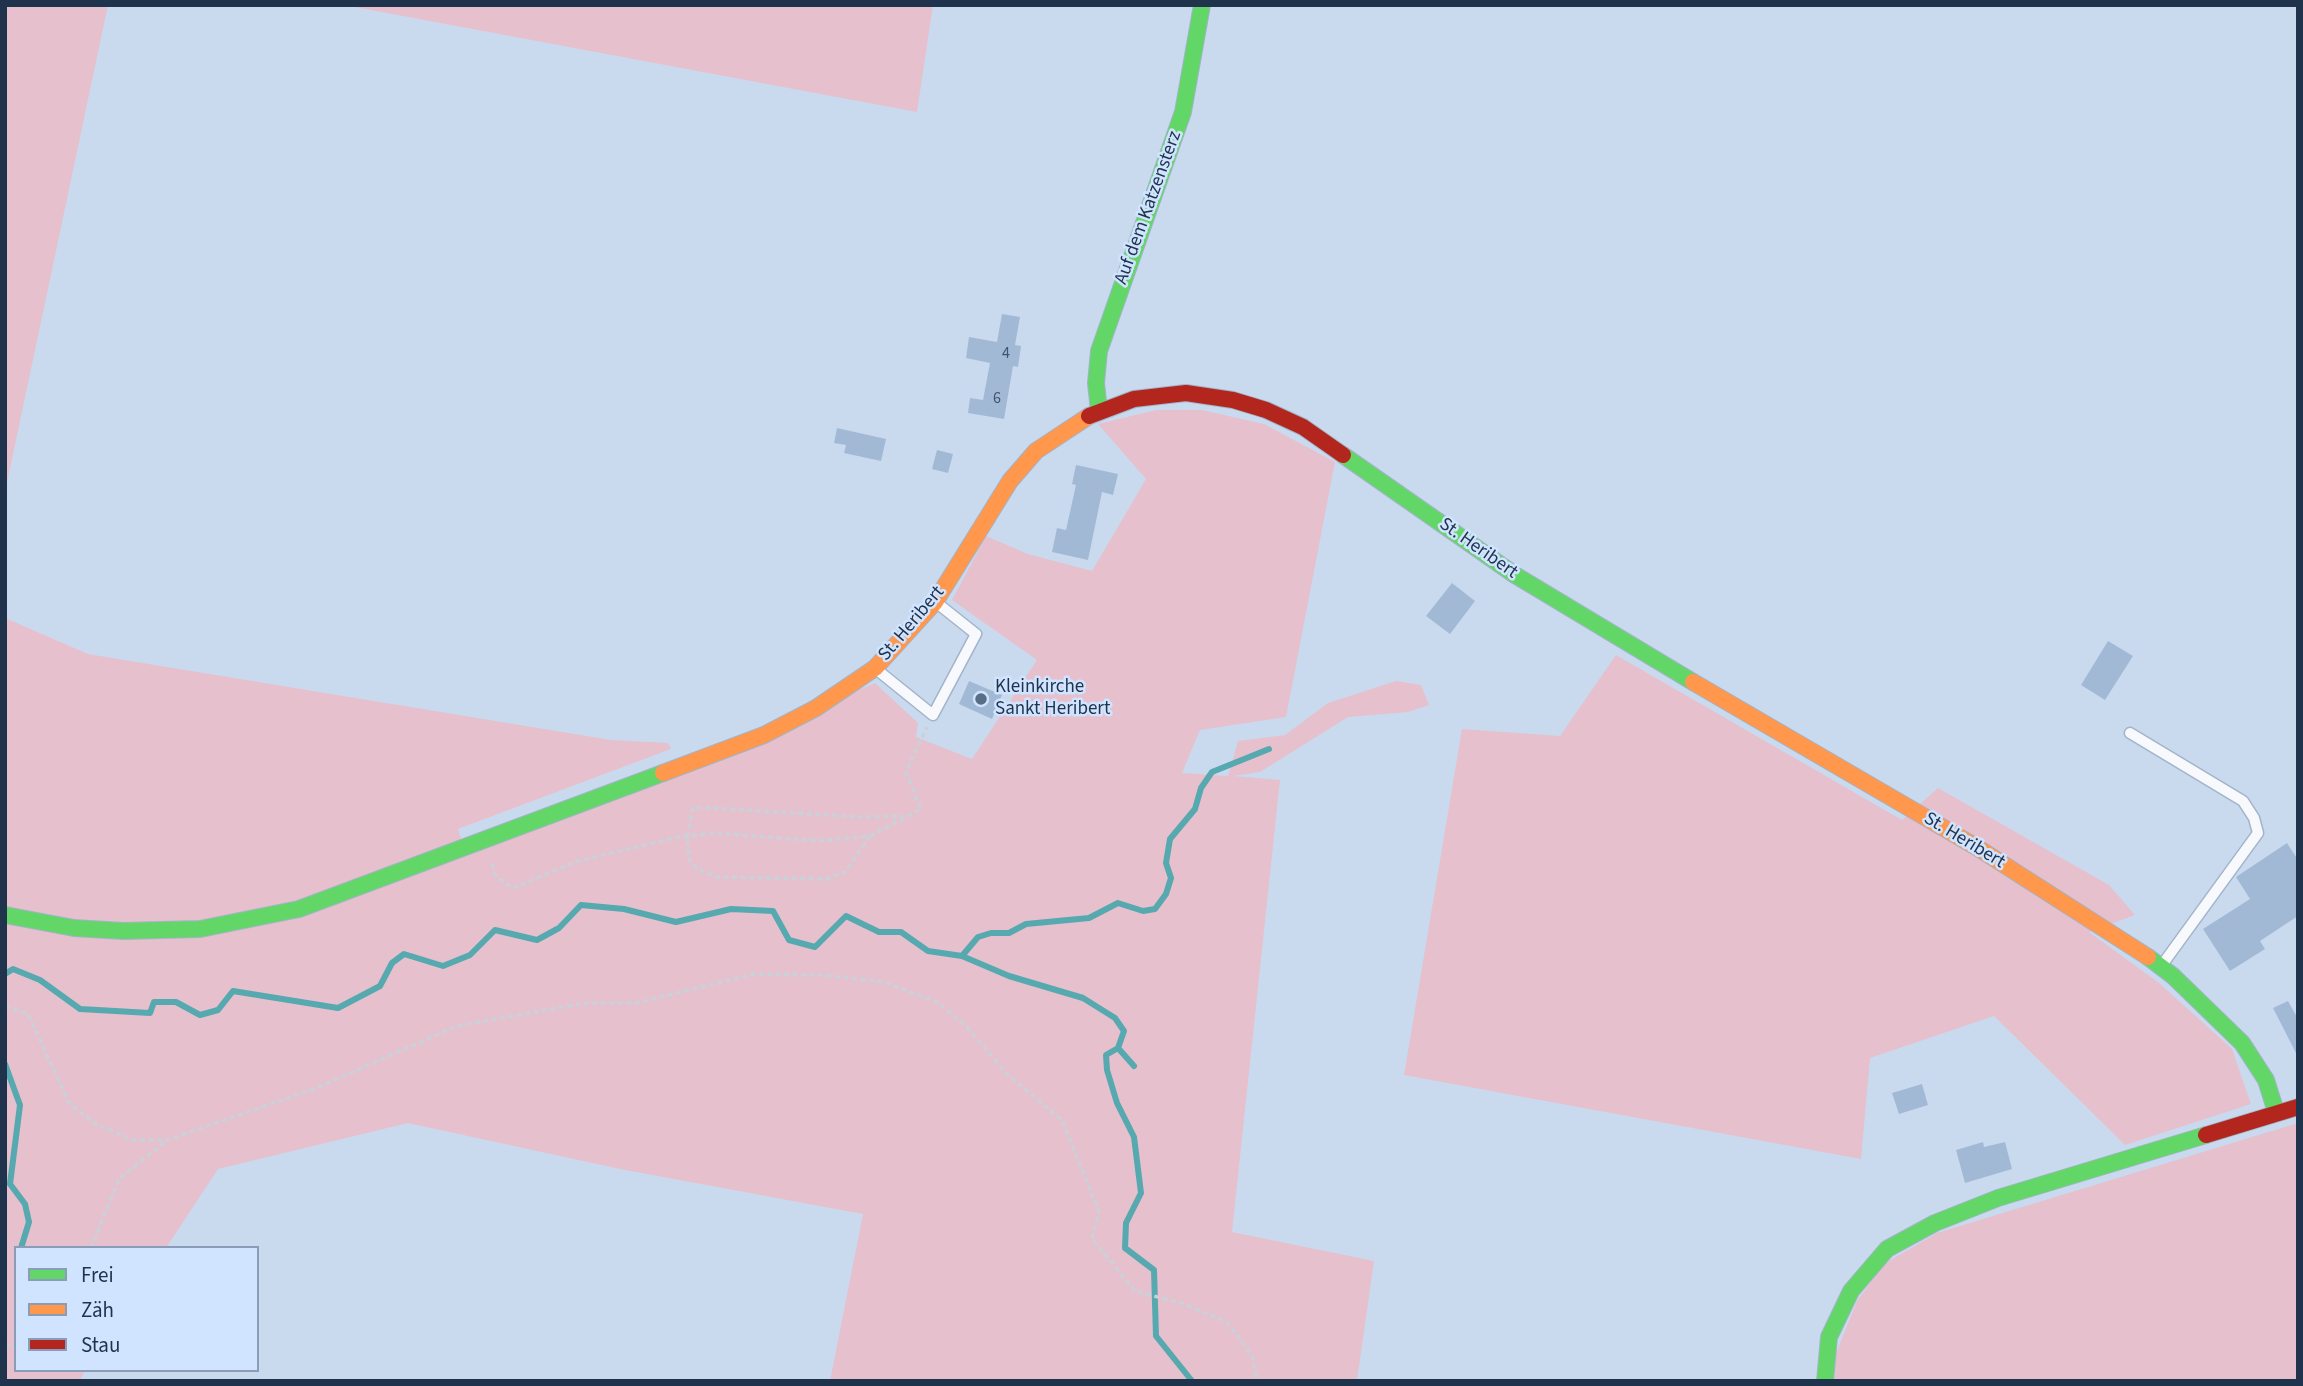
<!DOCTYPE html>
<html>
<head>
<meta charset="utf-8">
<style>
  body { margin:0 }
  #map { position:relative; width:2303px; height:1386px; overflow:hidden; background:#c9daef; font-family:"Source Sans 3",sans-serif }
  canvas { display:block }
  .frame { position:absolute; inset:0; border:7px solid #1f334d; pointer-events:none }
  .legend { position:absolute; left:14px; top:1246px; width:245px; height:126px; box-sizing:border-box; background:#d0e4ff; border:2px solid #899db8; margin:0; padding:9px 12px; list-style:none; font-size:21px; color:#1f334d }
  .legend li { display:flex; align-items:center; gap:14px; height:35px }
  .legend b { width:35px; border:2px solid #899db8 }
</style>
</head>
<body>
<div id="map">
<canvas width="2303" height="1386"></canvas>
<div class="frame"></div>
<ul class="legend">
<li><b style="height:9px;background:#63d668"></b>Frei</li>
<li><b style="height:9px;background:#ff974d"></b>Zäh</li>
<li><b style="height:9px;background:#b3261e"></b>Stau</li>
</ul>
</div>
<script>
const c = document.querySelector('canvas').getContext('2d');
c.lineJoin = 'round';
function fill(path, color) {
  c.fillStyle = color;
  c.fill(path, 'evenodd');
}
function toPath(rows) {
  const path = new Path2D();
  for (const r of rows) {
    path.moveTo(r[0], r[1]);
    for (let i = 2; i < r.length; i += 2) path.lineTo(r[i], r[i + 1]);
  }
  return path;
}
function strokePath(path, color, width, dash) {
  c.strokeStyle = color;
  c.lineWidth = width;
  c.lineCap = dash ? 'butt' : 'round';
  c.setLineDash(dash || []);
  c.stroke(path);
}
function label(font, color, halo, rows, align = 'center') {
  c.font = font + ' "Source Sans 3",sans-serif';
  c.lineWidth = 5;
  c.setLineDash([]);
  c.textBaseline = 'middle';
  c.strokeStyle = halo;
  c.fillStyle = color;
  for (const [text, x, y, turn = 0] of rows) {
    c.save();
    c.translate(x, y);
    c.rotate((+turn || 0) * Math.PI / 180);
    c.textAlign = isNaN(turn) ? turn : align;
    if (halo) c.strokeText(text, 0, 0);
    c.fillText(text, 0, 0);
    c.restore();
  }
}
const green = toPath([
  [5,5,108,5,5,492],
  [344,5,933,5,917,112],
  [1156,410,1202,410,1264,424,1335,462,1286,717,1200,730,1182,773,1228,776,1238,741,1285,735,1328,703,1396,681,1421,685,1429,705,1408,712,1348,717,1260,772,1233,776,1280,780,1232,1232,1374,1261,1357,1381,830,1381,863,1214,620,1169,408,1123,218,1169,166,1248,16,1248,16,1370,85,1370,80,1381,5,1381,5,618,88,654,611,740,668,743,671,749,458,829,467,856,875,683,918,723,916,737,972,759,1037,660,952,600,986,536,1028,554,1092,571,1146,479,1098,424],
  [1616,655,1902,820,1938,788,2109,885,2135,915,2089,932,2159,983,2232,1049,2251,1104,2125,1145,1994,1016,1870,1058,1861,1159,1404,1075,1462,729,1560,736],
  [2298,1123,2298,1381,1834,1381,1835,1356,1857,1301,1884,1264,1937,1233]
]);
const stream = toPath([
  [962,956,978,937,991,933,1009,933,1026,924,1089,918,1118,903,1143,911,1155,909,1166,894,1171,878,1166,863,1170,839,1195,809,1201,788,1212,772,1269,749],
  [5,974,13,969,40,980,80,1009,150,1013,154,1002,176,1002,200,1015,218,1010,233,991,338,1008,380,986,392,963,404,954,443,966,470,955,495,930,537,940,559,928,581,905,624,909,676,922,731,909,773,911,789,940,815,947,846,916,879,932,901,932,928,951,962,956,1009,976,1083,998,1115,1018,1124,1031,1118,1048,1106,1055,1107,1070,1117,1103,1134,1137,1141,1193,1126,1223,1125,1248,1154,1270,1156,1336,1192,1381],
  [1118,1048,1134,1066],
  [5,1064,20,1105,10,1184,25,1204,29,1222,21,1248]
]);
const building = toPath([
  [1002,314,1020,317,1015,345,1021,346,1018,367,1013,366,1004,419,968,413,970,398,983,400,990,363,966,358,969,337,997,342],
  [837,428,886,439,881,461,844,453,846,445,834,443],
  [937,450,953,454,948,473,932,469],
  [1076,465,1118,474,1113,495,1102,492,1088,560,1052,552,1057,528,1066,530,1076,485,1072,484],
  [1452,583,1475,601,1450,634,1426,616],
  [2108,641,2133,656,2105,700,2081,685],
  [969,681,1002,695,992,719,959,704],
  [2287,843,2298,860,2298,916,2260,941,2265,949,2230,971,2203,929,2250,899,2236,877],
  [2288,1001,2298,1019,2298,1057,2273,1008],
  [1922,1084,1928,1105,1899,1114,1892,1093],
  [1983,1142,1984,1147,2005,1142,2012,1169,1965,1183,1956,1150]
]);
const path = toPath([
  [870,836,845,872,826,879,717,877,697,869,690,861,687,839,693,807,862,817,903,816],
  [492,864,496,877,513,888,578,861,674,838,713,833,819,841,870,836,921,809,906,772,927,727],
  [5,1006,28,1014,69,1103,94,1123,133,1140,167,1140,314,1089,457,1026,586,1003,636,1003,754,974,823,975,884,982,937,1002,967,1027,1007,1074,1062,1120,1099,1211,1092,1239,1135,1291,1181,1303,1227,1322,1252,1356,1257,1381],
  [91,1248,119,1179,166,1141],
  [5,1344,16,1348]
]);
const lane = toPath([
  [876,669,933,715,976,634,937,603],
  [2130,733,2243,801,2254,818,2258,833,2162,965]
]);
const fast = toPath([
  [1099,411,1096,383,1099,351,1183,112,1202,5],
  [1343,455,1515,575,1693,682],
  [5,915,74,928,123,931,200,929,299,909,663,773],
  [2148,957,2173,976,2242,1043,2266,1080,2276,1112],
  [1825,1381,1829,1337,1851,1291,1887,1249,1935,1223,1998,1198,2206,1135]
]);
const slow = toPath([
  [1693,682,1978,848,2148,957],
  [663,773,764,735,816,708,875,668,935,602,1010,481,1036,451,1089,416]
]);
const jam = toPath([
  [1089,416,1134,399,1186,393,1233,400,1266,410,1303,427,1343,455],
  [2206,1135,2298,1107]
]);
const markers = [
  [981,699,7,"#5a6d86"]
];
const numberNames = [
  ["4",1006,354],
  ["6",997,399]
];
const streetNames = [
  ["Auf dem Katzensterz",1149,208,-70],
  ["St. Heribert",1478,549,35],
  ["St. Heribert",912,624,-50],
  ["St. Heribert",1964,841,31]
];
const poiNames = [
  ["Kleinkirche",995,688],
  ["Sankt Heribert",995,710]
];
fill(green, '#e6c0cd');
strokePath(stream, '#56a9af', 6);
fill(building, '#a2b9d5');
strokePath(lane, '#a2b4c9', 13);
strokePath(fast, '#a2b4c9', 18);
strokePath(slow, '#a2b4c9', 18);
strokePath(jam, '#a2b4c9', 18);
strokePath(path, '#cbd1d8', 3.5, [5, 3.5]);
strokePath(lane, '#f7f9fd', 10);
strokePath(fast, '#63d668', 16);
strokePath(slow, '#ff974d', 16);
strokePath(jam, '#b3261e', 16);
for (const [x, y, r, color] of markers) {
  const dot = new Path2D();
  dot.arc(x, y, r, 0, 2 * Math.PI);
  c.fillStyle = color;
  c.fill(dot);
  strokePath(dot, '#d0e4ff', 2.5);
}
label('16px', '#40546f', null, numberNames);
label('19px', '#1f334d', '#d0e4ff', streetNames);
label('19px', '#1f334d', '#d0e4ff', poiNames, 'left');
</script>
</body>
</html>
